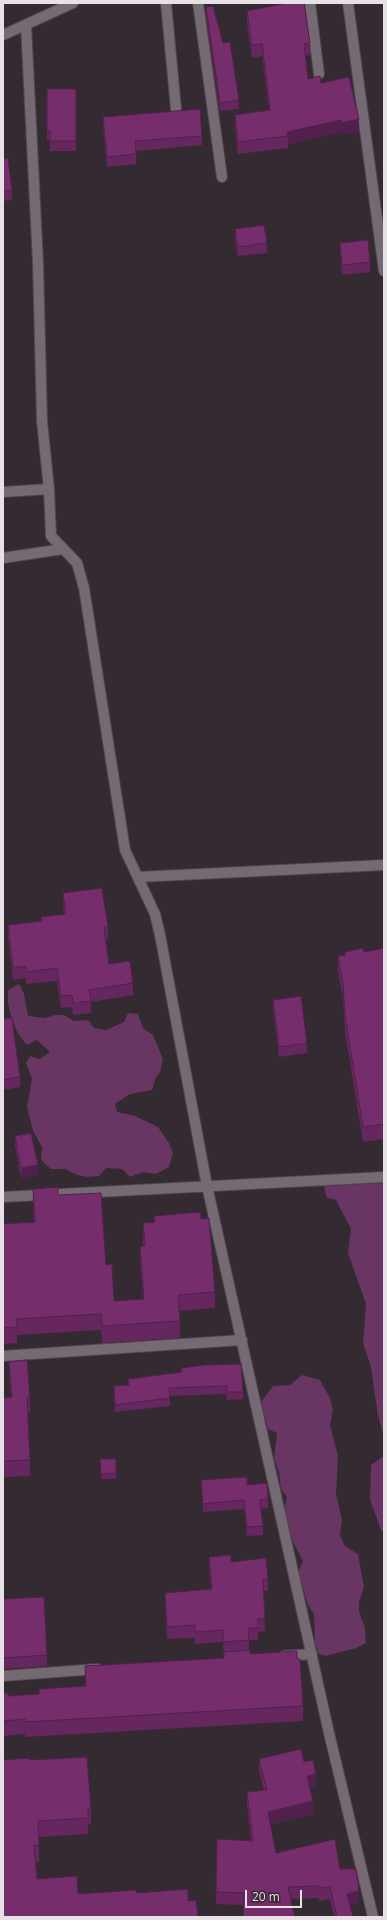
<!DOCTYPE html>
<html>
<head>
<meta charset="utf-8">
<style>
  body { margin:0 }
  #map { position:relative; width:387px; height:1920px; overflow:hidden; background:#342a32; font-family:"Open Sans",sans-serif }
  canvas { display:block }
  .frame { position:absolute; inset:0; border:4px solid #e7e0e5; pointer-events:none }
  .scale { position:absolute; left:245px; top:1890px; width:57px; height:18px; box-sizing:border-box; border:2px solid #e7e0e5; border-top:0; padding-left:5px; font-size:12px; line-height:14px; white-space:nowrap; color:#e7e0e5; -webkit-text-stroke:3px #342a32; paint-order:stroke }
</style>
</head>
<body>
<div id="map">
<canvas width="387" height="1920"></canvas>
<div class="frame"></div>
<div class="scale">20 m</div>
</div>
<script>
const c = document.querySelector('canvas').getContext('2d');
c.lineJoin = 'round';
function fill(path, color) {
  c.fillStyle = color;
  c.fill(path, 'evenodd');
}
function toPath(rows) {
  const path = new Path2D();
  for (const r of rows) {
    path.moveTo(r[0], r[1]);
    for (let i = 2; i < r.length; i += 2) path.lineTo(r[i], r[i + 1]);
  }
  return path;
}
function strokePath(path, color, width, dash) {
  c.strokeStyle = color;
  c.lineWidth = width;
  c.lineCap = dash ? 'butt' : 'round';
  c.setLineDash(dash || []);
  c.stroke(path);
}
const green = toPath([
  [19,984,24,994,28,1016,45,1018,55,1015,64,1015,74,1021,88,1020,94,1028,106,1030,124,1022,128,1013,138,1014,143,1028,153,1035,163,1059,160,1072,156,1077,152,1090,130,1094,115,1104,117,1112,135,1116,158,1127,169,1143,173,1153,169,1167,156,1174,143,1172,130,1177,122,1169,106,1168,99,1176,88,1177,77,1175,65,1169,51,1169,41,1160,42,1147,33,1131,27,1107,32,1079,26,1063,30,1056,40,1059,50,1052,37,1040,27,1045,18,1034,12,1019,8,1004,8,990],
  [384,1183,384,1436,378,1416,371,1367,363,1343,366,1304,348,1253,351,1229,336,1200,327,1198,324,1186],
  [302,1375,320,1380,330,1398,333,1410,330,1425,338,1456,336,1494,342,1520,340,1535,345,1546,358,1554,364,1587,359,1602,359,1612,365,1628,366,1643,356,1648,326,1656,319,1654,315,1644,314,1614,308,1605,298,1573,303,1561,289,1534,284,1510,287,1497,281,1489,279,1472,274,1458,277,1433,268,1429,261,1402,273,1386,290,1385],
  [384,1456,384,1533,381,1530,370,1500,371,1465]
]);
const minor = toPath([
  [166,3,176,109],
  [198,3,222,177],
  [310,3,319,74],
  [348,3,384,271],
  [26,25,38,263,42,421,49,489,51,536,77,563,84,588,125,850,155,914,160,935,207,1186,329,1733,373,1917],
  [3,35,73,3],
  [3,492,49,489],
  [3,558,63,549],
  [138,877,384,865],
  [3,1197,384,1177],
  [3,1356,242,1340],
  [284,1656,312,1654],
  [3,1676,97,1669]
]);
const wall = toPath([
  [206,7,239,100,239,109,220,111,206,16],
  [247,11,310,43,310,55,305,56,308,79,321,83,359,131,341,135,341,132,288,144,288,148,238,154,235,127,235,115,269,110,262,56,252,58,247,23],
  [47,89,76,89,76,151,50,151,50,140,47,140],
  [103,117,202,136,202,145,136,151,136,164,107,167,103,127],
  [3,159,12,190,12,200,3,201],
  [235,229,267,243,267,253,238,256,235,239],
  [340,243,370,262,370,272,342,275,340,253],
  [63,893,108,927,108,939,105,940,109,964,133,983,133,995,91,1002,91,1013,73,1015,72,1007,61,1008,57,981,26,984,26,978,13,980,8,937,8,925,41,921,41,917,64,915,63,905],
  [384,948,384,1139,363,1142,345,1031,343,998,338,971,338,956,345,955,345,952,364,952],
  [273,1000,307,1043,307,1053,279,1057,273,1009],
  [3,1019,20,1077,20,1087,3,1090],
  [15,1136,38,1175,21,1178,15,1146],
  [33,1189,58,1195,106,1265,114,1301,143,1299,140,1262,140,1246,143,1246,143,1223,154,1222,154,1216,201,1219,215,1292,215,1308,179,1311,180,1321,180,1338,102,1343,101,1330,17,1335,17,1343,3,1344,3,1224,34,1222,33,1206],
  [9,1362,30,1397,30,1413,28,1414,30,1460,30,1476,3,1477,3,1398,11,1397,9,1378],
  [181,1372,243,1392,243,1399,227,1400,227,1394,170,1396,170,1406,115,1412,114,1386,128,1385,128,1379],
  [100,1459,116,1459,116,1479,101,1479],
  [201,1480,247,1485,268,1499,268,1508,261,1509,263,1526,263,1535,247,1536,244,1509,203,1512],
  [209,1557,231,1562,268,1579,268,1591,264,1591,265,1631,258,1632,258,1640,249,1640,249,1650,250,1654,297,1659,303,1706,303,1721,25,1737,25,1734,3,1736,3,1693,8,1696,39,1694,85,1686,85,1666,224,1658,223,1642,195,1644,195,1638,167,1639,165,1605,165,1593,211,1589,209,1569],
  [3,1599,47,1655,47,1666,3,1669],
  [259,1759,304,1762,316,1786,310,1787,313,1814,270,1824,276,1853,340,1869,359,1903,350,1905,353,1917,334,1917,330,1899,319,1901,319,1898,291,1899,243,1905,216,1904,216,1892,251,1840,247,1804,247,1792,264,1790,259,1771],
  [29,1760,91,1808,91,1824,88,1825,88,1834,39,1837,39,1862,36,1862,37,1879,78,1894,137,1893,188,1901,3,1917]
]);
const shadedWall = toPath([
  [359,119,359,131,341,135,341,123],
  [341,120,341,132,288,144,287,132],
  [38,1165,38,1175,21,1178,21,1168],
  [316,1774,316,1786,307,1788,307,1776],
  [313,1801,313,1814,268,1824,268,1812],
  [359,1891,359,1903,347,1906,347,1894]
]);
const building = toPath([
  [287,3,304,3,310,43,304,44,308,79,320,76,321,83,349,77,359,119,341,123,341,120,287,132,288,136,238,142,235,115,270,110,262,44,252,45,247,11,287,3],
  [213,6,223,43,230,42,239,100,220,103,206,7,213,6],
  [47,89,76,89,76,141,50,141,50,131,47,131,47,89],
  [200,109,202,136,135,141,136,154,107,157,103,117,200,109],
  [8,158,12,190,3,191,3,159,8,158],
  [264,225,267,243,238,247,235,229,264,225],
  [368,240,370,262,342,265,340,243,368,240],
  [102,888,108,927,104,928,109,964,130,961,133,983,89,990,91,1001,73,1003,72,995,61,996,57,968,26,972,26,966,13,968,8,925,42,921,41,917,66,914,63,893,102,888],
  [363,948,364,952,384,948,384,1124,363,1127,345,1016,343,983,338,956,345,955,345,952,363,948],
  [301,996,307,1043,279,1047,273,1000,301,996],
  [12,1018,20,1077,3,1080,3,1019,12,1018],
  [31,1133,38,1165,21,1168,15,1136,31,1133],
  [58,1187,58,1195,101,1193,106,1265,112,1264,114,1301,144,1299,140,1246,145,1246,143,1223,155,1222,154,1216,200,1212,201,1219,209,1218,215,1292,178,1295,180,1321,102,1326,101,1314,17,1319,17,1327,3,1328,3,1224,35,1222,33,1189,58,1187],
  [27,1360,30,1397,27,1398,30,1460,3,1461,3,1398,12,1397,9,1362,27,1360],
  [241,1364,243,1392,227,1392,227,1386,169,1388,170,1398,115,1405,114,1386,129,1385,128,1379,182,1372,181,1368,205,1365,241,1364],
  [100,1459,116,1459,116,1473,101,1474,100,1459],
  [247,1477,247,1485,267,1483,268,1499,260,1500,263,1526,247,1527,244,1500,203,1504,201,1480,247,1477],
  [231,1555,231,1562,266,1558,268,1579,263,1579,265,1619,258,1619,258,1628,248,1628,249,1640,223,1642,223,1630,195,1632,195,1625,167,1627,165,1593,212,1589,209,1557,231,1555],
  [44,1597,47,1655,3,1658,3,1599,44,1597],
  [250,1650,250,1654,297,1651,297,1659,300,1659,303,1706,25,1722,25,1719,3,1721,3,1693,8,1693,8,1696,39,1694,39,1689,86,1686,85,1666,224,1658,224,1652,250,1650],
  [301,1749,304,1762,313,1760,316,1774,307,1776,313,1801,268,1812,276,1853,335,1839,340,1869,356,1869,359,1891,347,1894,353,1917,337,1917,330,1887,319,1888,319,1886,288,1887,295,1917,243,1917,244,1893,216,1892,217,1839,253,1841,247,1792,267,1790,259,1759,301,1749],
  [87,1757,91,1808,88,1808,88,1818,38,1821,39,1845,34,1846,37,1879,77,1876,78,1894,136,1890,137,1893,188,1889,188,1901,196,1900,198,1917,3,1917,3,1760,29,1758,29,1760,87,1757]
]);
fill(green, '#693562');
strokePath(minor, '#50484e', 12);
strokePath(minor, '#756973', 10);
fill(wall, '#65275d');
fill(shadedWall, '#52204c');
fill(building, '#752d6c');
strokePath(building, '#52204c', 1);
</script>
</body>
</html>
